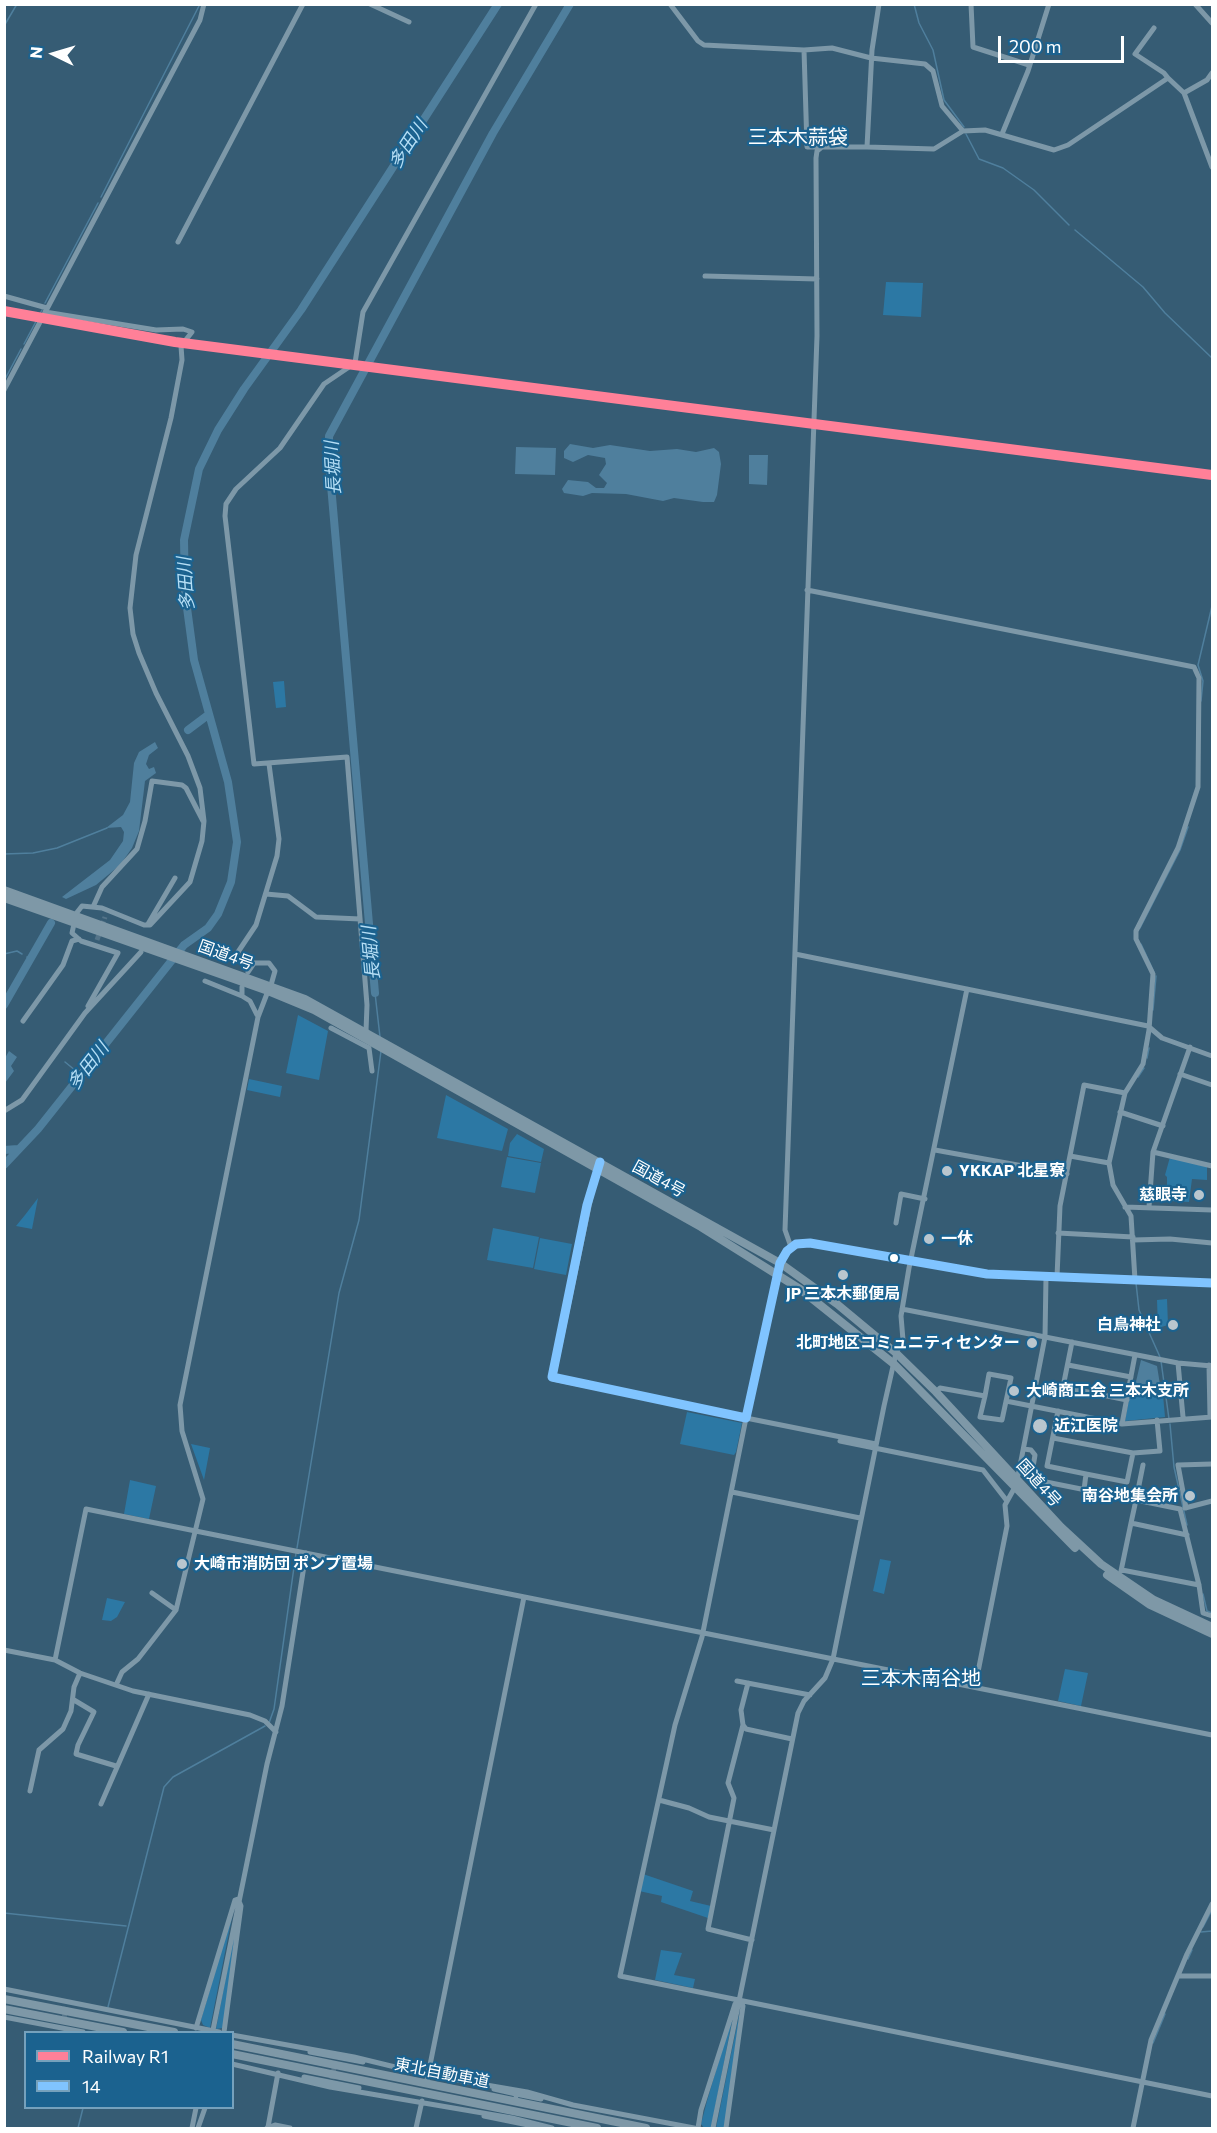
<!DOCTYPE html>
<html>
<head>
<meta charset="utf-8">
<style>
  body { margin:0 }
  #map { position:relative; width:1217px; height:2133px; overflow:hidden; background:#365c74; font-family:Commissioner,sans-serif }
  canvas { display:block }
  .frame { position:absolute; inset:0; border:6px solid #fff; pointer-events:none }
  .legend { position:absolute; left:24px; top:2031px; width:210px; height:78px; box-sizing:border-box; background:#1b628f; border:2px solid #76a1bc; margin:0; padding:8px 10px; list-style:none; font-size:18px; color:#fff }
  .legend li { display:flex; align-items:center; gap:12px; height:30px }
  .legend b { width:30px; border:2px solid #76a1bc }
  .north { position:absolute; left:24px; top:24px; width:60px; height:60px; -webkit-text-stroke:4px #1b628f; paint-order:stroke; rotate:275deg; font-size:16px; font-weight:700; line-height:24px; text-align:center; color:#fff }
  .north::after { content:''; display:block; margin:auto; width:21px; height:27px; background:#fff; clip-path:polygon(50% 0,100% 100%,50% 72%,0 100%) }
  .scale { position:absolute; left:998px; top:36px; width:126px; height:27px; box-sizing:border-box; border:3px solid #fff; border-top:0; padding-left:8px; font-size:18px; line-height:21px; white-space:nowrap; color:#fff; -webkit-text-stroke:4px #1b628f; paint-order:stroke }
</style>
</head>
<body>
<div id="map">
<canvas width="1217" height="2133"></canvas>
<div class="frame"></div>
<ul class="legend">
<li><b style="height:8px;background:#ff8098"></b>Railway R1</li>
<li><b style="height:8px;background:#80c4ff"></b>14</li>
</ul>
<div class="north">N</div>
<div class="scale">200 m</div>
</div>
<script>
const c = document.querySelector('canvas').getContext('2d');
c.lineJoin = 'round';
function fill(path, color) {
  c.fillStyle = color;
  c.fill(path, 'evenodd');
}
function toPath(rows) {
  const path = new Path2D();
  for (const r of rows) {
    path.moveTo(r[0], r[1]);
    for (let i = 2; i < r.length; i += 2) path.lineTo(r[i], r[i + 1]);
  }
  return path;
}
function strokePath(path, color, width, dash) {
  c.strokeStyle = color;
  c.lineWidth = width;
  c.lineCap = dash ? 'butt' : 'round';
  c.setLineDash(dash || []);
  c.stroke(path);
}
function label(font, color, halo, rows, align = 'center') {
  c.font = font + ' Commissioner,"Noto Sans JP",sans-serif';
  c.lineWidth = 4.5;
  c.setLineDash([]);
  c.textBaseline = 'middle';
  c.strokeStyle = halo;
  c.fillStyle = color;
  for (const [text, x, y, turn = 0] of rows) {
    c.save();
    c.translate(x, y);
    c.rotate((+turn || 0) * Math.PI / 180);
    c.textAlign = isNaN(turn) ? turn : align;
    if (halo) c.strokeText(text, 0, 0);
    c.fillText(text, 0, 0);
    c.restore();
  }
}
const green = toPath([
  [886,282,923,283,921,317,883,315],
  [284,681,286,707,276,708,273,682],
  [298,1015,328,1031,319,1080,286,1073],
  [249,1079,282,1086,280,1097,247,1090],
  [446,1095,508,1129,502,1151,437,1138],
  [517,1134,544,1149,541,1162,508,1156,510,1143],
  [507,1157,541,1163,535,1193,501,1187],
  [1170,1157,1207,1167,1207,1180,1192,1179,1189,1202,1171,1201,1171,1192,1167,1190,1167,1177,1165,1175],
  [38,1198,32,1229,16,1226,25,1215],
  [493,1228,539,1237,533,1268,487,1260],
  [540,1238,572,1244,566,1275,534,1269],
  [1167,1299,1168,1325,1158,1328,1157,1300],
  [1131,1388,1163,1395,1165,1417,1125,1421],
  [687,1412,742,1423,736,1452,734,1455,680,1444],
  [191,1444,210,1448,204,1480],
  [130,1480,156,1486,149,1519,124,1514],
  [880,1559,891,1561,884,1594,873,1591],
  [107,1598,125,1602,117,1617,111,1621,102,1620],
  [1065,1669,1088,1673,1081,1706,1058,1701],
  [643,1874,693,1891,690,1901,711,1906,708,1918,661,1902,662,1896,639,1891],
  [234,1907,210,2028,203,2025,201,2020],
  [239,1908,223,2028,216,2029],
  [661,1950,682,1953,674,1975,695,1979,693,1988,655,1980],
  [735,2006,711,2128,704,2128,701,2124,707,2101],
  [740,2010,725,2128,716,2128]
]);
const water = toPath([
  [570,444,593,448,610,445,650,451,677,449,696,452,714,448,719,452,721,464,717,495,714,502,703,502,674,498,663,501,626,494,592,493,583,496,564,493,562,489,568,480,588,482,596,488,604,488,607,483,599,475,606,464,605,458,588,455,573,462,564,458,564,451],
  [516,447,556,448,555,475,515,474],
  [749,455,768,455,767,485,749,484],
  [155,742,158,748,149,755,146,764,149,769,154,767,156,773,145,781,139,831,132,848,120,865,96,885,66,899,62,897,110,860,123,841,124,832,121,827,106,828,123,815,130,802,134,763,139,752],
  [9,1051,17,1057,11,1066,14,1071,5,1083,5,1058],
  [1141,1360,1157,1366,1161,1391,1135,1386]
]);
const stream = toPath([
  [914,4,919,23,933,50,944,100,964,127],
  [4,26,17,4],
  [966,134,979,159,1003,168,1034,190,1069,225],
  [101,197,200,4],
  [1075,230,1143,287,1165,313,1212,358],
  [45,303,98,203],
  [24,344,42,310],
  [4,381,21,349],
  [1201,701,1203,681,1198,665,1212,606],
  [4,854,33,853,57,848,107,828],
  [1140,928,1180,850,1188,827],
  [1141,944,1154,972],
  [4,954,17,951,22,954],
  [27,957,32,960],
  [375,993,380,1037],
  [1153,1010,1156,976],
  [1147,1058,1149,1048],
  [65,1062,81,1075],
  [1138,1077,1144,1068],
  [1136,1283,1139,1310,1160,1357],
  [1161,1361,1169,1419],
  [1170,1424,1174,1467,1187,1525],
  [297,1548,339,1293,359,1220,381,1051],
  [1203,1594,1207,1611,1212,1613],
  [269,1723,274,1709,296,1553],
  [4,1913,126,1926],
  [1203,1927,1212,1910],
  [1201,1932,1212,1931],
  [1188,1959,1192,1950],
  [108,2007,164,1787,173,1777,265,1726],
  [1153,2043,1165,2014],
  [78,2128,83,2108]
]);
const river = toPath([
  [188,730,208,715],
  [375,993,329,462,329,436,493,133,570,4],
  [4,1005,51,923],
  [4,1150,18,1149],
  [4,1165,38,1129,184,945,208,928,218,914,231,882,237,842,228,782,194,660,185,593,184,540,199,469,218,430,244,389,301,310,498,4]
]);
const minorTunnel = toPath([
  [97,940,105,917],
  [63,2024,66,2007],
  [332,2079,335,2063]
]);
const minor = toPath([
  [370,4,409,22],
  [670,4,698,41,704,45,804,50,832,48,871,58,925,64,933,71,942,106,963,131],
  [971,4,973,47,1029,65],
  [1195,4,1212,23],
  [1154,28,1135,54,1164,73,1168,78],
  [804,50,807,147,822,147],
  [1184,93,1207,80,1212,73],
  [1002,134,1028,71,1049,4],
  [867,147,934,149,963,131,985,130,1054,150,1068,145,1168,78,1184,93,1212,167],
  [178,242,303,4],
  [705,276,817,279],
  [4,296,47,308],
  [45,312,156,330,183,329,192,332,181,346,182,360,171,418,136,555,130,608,133,634,139,653,156,693,188,756,200,788,204,821,202,841,190,882,150,925,144,925,102,908,82,906,75,915],
  [4,390,200,20,204,4],
  [807,590,1194,667,1199,678,1198,787,1178,848,1136,931,1136,939,1153,974,1149,1030,1143,1064,1125,1093,1109,1163,1113,1185,1131,1216,1135,1280],
  [266,894,288,896,316,917,360,919],
  [93,907,102,887,137,849,145,821,152,781,182,785,186,788,203,821],
  [74,924,72,933,81,941,118,953,88,1006],
  [148,924,175,878],
  [795,954,1148,1026,1162,1038,1212,1056],
  [251,966,238,960,236,955,256,925,277,856,279,839,269,764],
  [248,972,254,963,269,963,275,971,271,985],
  [205,981,242,996],
  [242,987,242,996,250,1001,257,1015],
  [23,1021,63,965,72,941,79,939],
  [331,1028,369,1048,372,1071],
  [366,1031,367,1005,347,757,254,764,225,516,226,504,236,489,280,448,324,384,355,363,363,312,536,4],
  [1180,1074,1212,1085],
  [4,1111,22,1100,85,1013,141,952],
  [1120,1112,1163,1126],
  [935,1150,1067,1174],
  [1153,1152,1212,1166],
  [1070,1156,1109,1163],
  [597,1168,553,1379,746,1418,777,1273],
  [1125,1207,1212,1210],
  [1149,1207,1153,1152,1190,1047],
  [896,1223,901,1194,925,1199],
  [1058,1233,1133,1237],
  [1133,1240,1170,1239,1212,1243],
  [791,1247,785,1230,817,336,816,158,817,151,822,147,867,147,872,50,879,4],
  [1057,1277,1060,1206,1084,1085,1125,1093],
  [902,1309,1178,1363,1212,1366],
  [1072,1342,1063,1387,1127,1400],
  [1178,1363,1183,1417],
  [1068,1365,1131,1377],
  [1209,1365,1210,1417],
  [936,1392,940,1388,985,1396,980,1417,1002,1420,1011,1378,989,1374,985,1396],
  [1006,1401,1122,1424,1212,1417],
  [1058,1411,1047,1466,1086,1474],
  [1122,1424,1135,1355],
  [1053,1438,1133,1453],
  [840,1441,983,1470,1007,1501],
  [876,1444,746,1418,702,1637,675,1725,620,1976,1212,2096],
  [1024,1449,1031,1450,1035,1455,1031,1479,1136,1500,1143,1465],
  [1084,1490,1086,1474,1127,1482,1133,1453,1160,1451,1157,1420],
  [732,1492,860,1518],
  [1185,1508,1212,1501],
  [1186,1508,1178,1465,1212,1464],
  [1187,1535,1131,1523,1136,1500,1180,1509,1199,1585,1203,1613,1212,1616],
  [1122,1570,1199,1585],
  [1121,1571,1131,1523],
  [152,1593,176,1610],
  [4,1650,55,1660,80,1673,133,1691,250,1715,265,1721,276,1732],
  [55,1660,86,1509,1212,1735],
  [737,1681,810,1695],
  [117,1683,122,1672,138,1659,176,1610,203,1499,182,1431,180,1405,258,1017,268,991],
  [748,1683,741,1710,743,1725,746,1729,792,1739],
  [975,1687,1007,1526,1005,1505,1015,1487,1019,1471,1045,1337,1046,1277],
  [74,1700,94,1712,78,1745,76,1754,116,1766],
  [743,1725,728,1783,734,1798,708,1929,752,1940],
  [30,1791,39,1750,63,1729,71,1711,74,1687,80,1673],
  [659,1800,689,1808,709,1817,774,1830],
  [101,1804,149,1694],
  [1178,1976,1212,1976],
  [4,1989,219,2032],
  [4,2017,83,2032],
  [196,2028,235,1900,238,1899,241,1906,224,2032],
  [213,2030,267,1764,282,1706,306,1553],
  [232,2035,354,2057,428,2075,527,2092,573,2105,694,2128],
  [310,2052,363,2062],
  [232,2064,330,2087,512,2118,552,2128],
  [304,2077,359,2088],
  [427,2080,524,1597],
  [494,2089,516,2094,516,2096],
  [516,2094,541,2099],
  [484,2116,543,2128],
  [268,2127,278,2073],
  [192,2128,196,2108],
  [198,2128,205,2108],
  [267,2128,275,2125,290,2128],
  [416,2128,422,2101],
  [698,2128,701,2110,735,2004,739,2000,743,2006,726,2128],
  [713,2128,798,1713,804,1701,825,1678,833,1659,884,1406,896,1353,903,1340,901,1316,909,1268,967,989],
  [1133,2128,1151,2040,1187,1954,1212,1904]
]);
const major = toPath([
  [777,1273,783,1256,791,1247,805,1243,987,1274,1212,1283]
]);
const highway = toPath([
  [4,890,305,999,780,1263,837,1304,896,1353,936,1392,1061,1527,1101,1564,1154,1600,1212,1627],
  [4,898,268,991,314,1010,701,1227,800,1289,894,1364,1075,1548],
  [1107,1575,1150,1605,1212,1634],
  [4,1999,174,2032],
  [4,2009,123,2032],
  [232,2044,646,2128],
  [232,2054,597,2128]
]);
const minorBridge = toPath([
  [212,2032,213,2030]
]);
const bus1 = toPath([
  [600,1162,587,1205,552,1377,746,1418,780,1263,787,1251,796,1244,810,1243,987,1274,1212,1283]
]);
const rail1 = toPath([
  [4,311,175,342,1212,475]
]);
const markers = [
  [947,1171,6,"#b9c6ce"],
  [1199,1195,6,"#b9c6ce"],
  [929,1239,6,"#b9c6ce"],
  [894,1258,5,"#fff"],
  [843,1275,6,"#b9c6ce"],
  [1173,1325,6,"#b9c6ce"],
  [1032,1343,6,"#b9c6ce"],
  [1014,1391,6,"#b9c6ce"],
  [1040,1426,8,"#b9c6ce"],
  [1190,1496,6,"#b9c6ce"],
  [182,1564,6,"#b9c6ce"]
];
const streetNames = [
  ["国道4号",226,955,20],
  ["国道4号",659,1179,29],
  ["国道4号",1039,1483,48],
  ["東北自動車道",442,2073,11]
];
const poiNames = [
  ["YKKAP 北星寮",959,1171],
  ["慈眼寺",1187,1195,"right"],
  ["一休",941,1239],
  ["JP 三本木郵便局",843,1294,"center"],
  ["白鳥神社",1161,1325,"right"],
  ["北町地区コミュニティセンター",1020,1343,"right"],
  ["大崎商工会 三本木支所",1026,1391],
  ["近江医院",1054,1426],
  ["南谷地集会所",1178,1496,"right"],
  ["大崎市消防団 ポンプ置場",194,1564]
];
const waterNames = [
  ["多田川",408,144,-57],
  ["長堀川",333,468,-93],
  ["多田川",186,584,-94],
  ["長堀川",371,953,-95],
  ["多田川",88,1066,-52]
];
const quarterNames = [
  ["三本木蒜袋",798,137],
  ["三本木南谷地",921,1678]
];
fill(green, '#2c78a4');
fill(water, '#4f7f9d');
strokePath(stream, '#4f7f9d', 1.5);
strokePath(river, '#4f7f9d', 8);
strokePath(minorTunnel, '#547489', 5, [5, 2.5]);
strokePath(minor, '#7d98a8', 5);
strokePath(major, '#7d96a7', 6);
strokePath(highway, '#7e98a7', 8);
strokePath(minorBridge, '#7d98a8', 5);
strokePath(bus1, '#80c4ff', 9);
strokePath(rail1, '#ff8098', 10);
for (const [x, y, r, color] of markers) {
  const dot = new Path2D();
  dot.arc(x, y, r, 0, 2 * Math.PI);
  c.fillStyle = color;
  c.fill(dot);
  strokePath(dot, '#1b628f', 2);
}
label('16px', '#fff', '#1b628f', streetNames);
label('bold 16px', '#fff', '#1b628f', poiNames, 'left');
label('italic 18px', '#b5def5', '#1b628f', waterNames);
label('20px', '#fff', '#1b628f', quarterNames);
</script>
</body>
</html>
